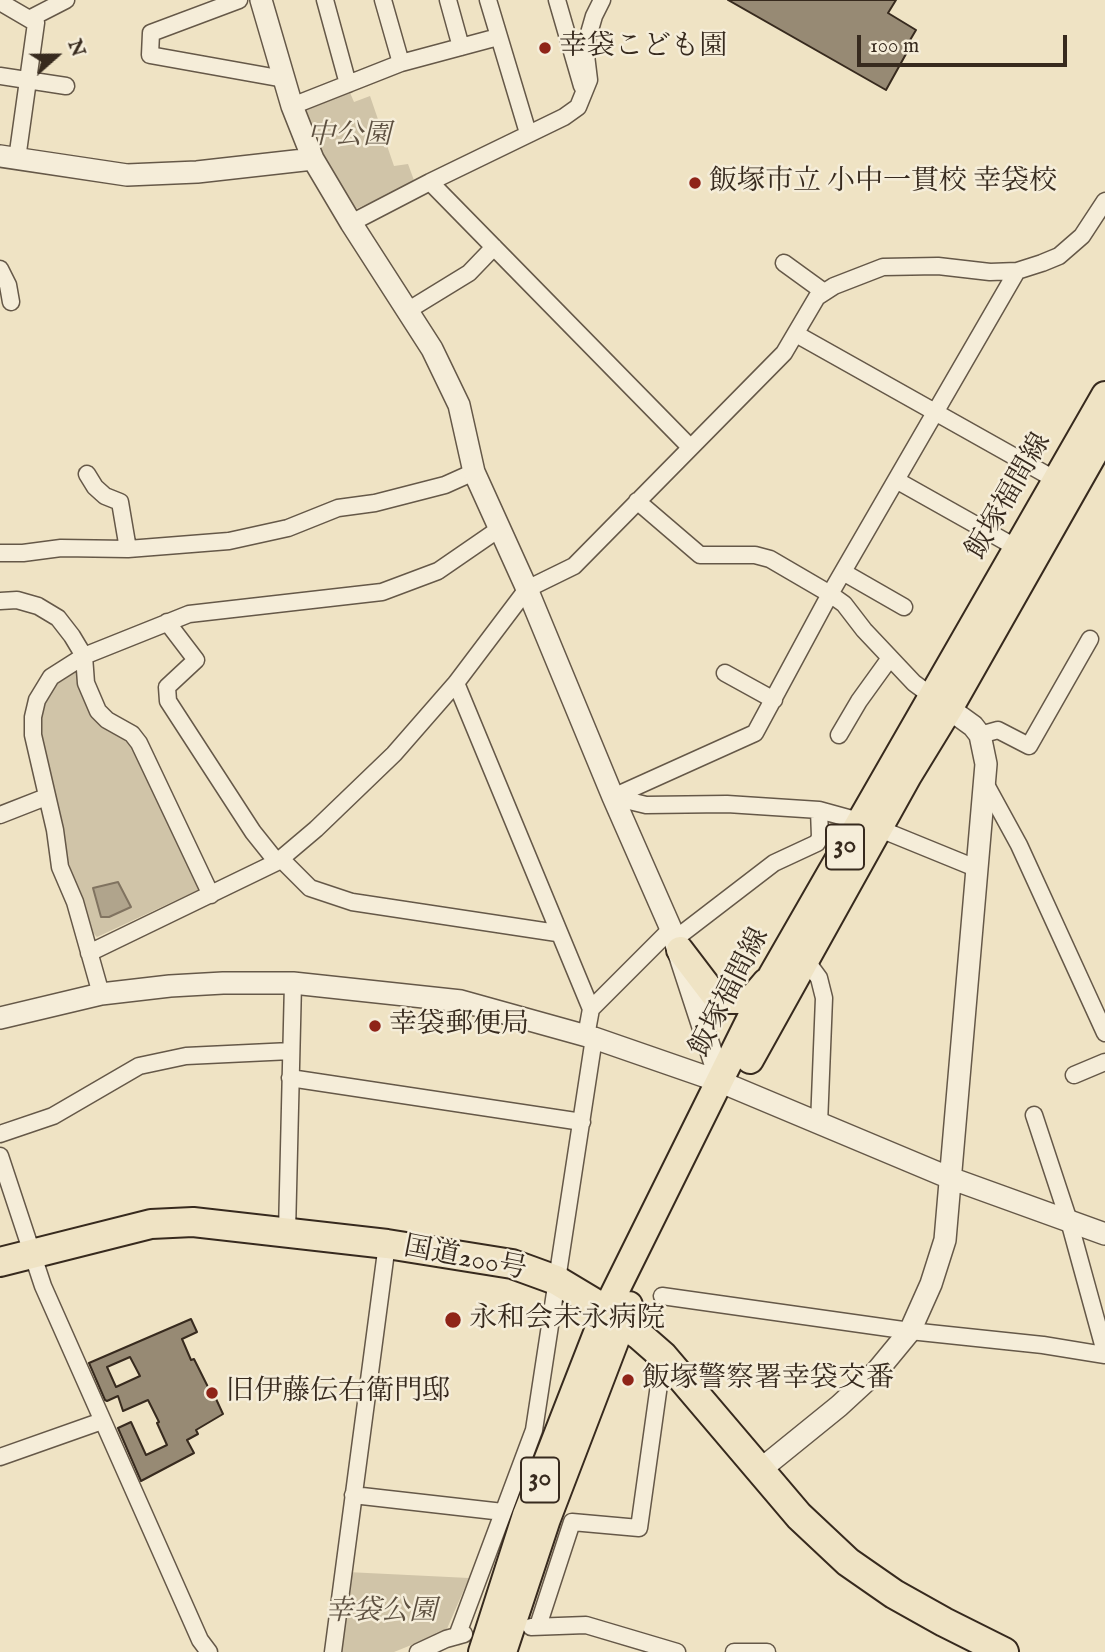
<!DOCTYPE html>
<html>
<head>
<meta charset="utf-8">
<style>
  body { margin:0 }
  #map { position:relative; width:1105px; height:1652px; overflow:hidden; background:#efe3c4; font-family:"IM FELL English",serif }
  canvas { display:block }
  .north { position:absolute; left:21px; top:21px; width:70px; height:70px; -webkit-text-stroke:5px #f5edd9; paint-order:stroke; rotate:69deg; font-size:19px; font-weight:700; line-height:28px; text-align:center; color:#372a1e }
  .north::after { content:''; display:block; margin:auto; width:24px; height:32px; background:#372a1e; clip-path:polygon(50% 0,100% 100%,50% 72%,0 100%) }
  .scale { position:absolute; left:857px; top:35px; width:210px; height:32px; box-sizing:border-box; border:4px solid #372a1e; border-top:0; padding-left:9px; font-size:21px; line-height:24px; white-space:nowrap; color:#372a1e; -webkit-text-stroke:5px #f5edd9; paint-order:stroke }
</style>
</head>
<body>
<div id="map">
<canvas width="1105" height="1652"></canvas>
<div class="north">N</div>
<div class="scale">100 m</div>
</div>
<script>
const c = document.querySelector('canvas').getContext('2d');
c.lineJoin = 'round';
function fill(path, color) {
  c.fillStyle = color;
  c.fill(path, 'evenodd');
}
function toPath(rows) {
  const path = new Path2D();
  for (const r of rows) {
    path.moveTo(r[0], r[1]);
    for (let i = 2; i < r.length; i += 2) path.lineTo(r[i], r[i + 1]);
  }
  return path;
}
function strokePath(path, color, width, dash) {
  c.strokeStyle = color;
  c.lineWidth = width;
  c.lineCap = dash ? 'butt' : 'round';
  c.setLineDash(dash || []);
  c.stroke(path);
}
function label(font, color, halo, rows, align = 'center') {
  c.font = font + ' "IM FELL English","Noto Serif JP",serif';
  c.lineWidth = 5;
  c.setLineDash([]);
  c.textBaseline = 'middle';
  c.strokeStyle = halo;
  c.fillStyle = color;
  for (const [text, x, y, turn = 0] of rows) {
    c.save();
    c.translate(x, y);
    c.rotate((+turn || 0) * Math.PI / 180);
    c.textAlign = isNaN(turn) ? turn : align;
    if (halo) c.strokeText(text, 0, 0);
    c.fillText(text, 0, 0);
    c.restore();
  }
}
const green = toPath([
  [348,88,354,102,370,96,394,166,408,164,415,183,351,211,334,183,306,117,305,109],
  [80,664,82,686,129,735,200,882,198,890,97,937,91,931,68,860,62,825,39,740,41,708,54,682],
  [347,1572,469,1578,446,1631,394,1652,336,1652]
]);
const water = toPath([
  [118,882,131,907,109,917,101,917,93,888,118,882]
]);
const building = toPath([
  [728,0,896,0,888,13,916,30,903,52,906,54,886,90,728,0],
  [191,1319,197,1332,182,1339,191,1360,194,1359,209,1389,211,1388,223,1414,196,1430,198,1434,187,1440,194,1453,141,1481,118,1428,131,1422,146,1455,167,1445,157,1423,159,1422,148,1400,123,1411,118,1396,107,1401,105,1400,89,1363,191,1319],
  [130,1357,140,1376,116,1387,107,1367,130,1357]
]);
const minor = toPath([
  [239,0,151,33,150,55,284,79],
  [325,0,348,84],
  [383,0,401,63],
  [448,0,461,47],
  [488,0,528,133],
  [557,0,582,86],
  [0,2,36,23,17,159],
  [29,19,66,0],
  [0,76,66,86],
  [292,106,401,63,498,37],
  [430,182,689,446],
  [351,223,430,182,564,117,578,107,589,80,585,47,594,16,602,0],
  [784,263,824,292],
  [0,269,8,285,11,302],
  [407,311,469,273,494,247],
  [796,334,1056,480],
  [87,474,95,487,105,496,120,502,128,549],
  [896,480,1017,548],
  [637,501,700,555,755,555,770,559,830,594,844,604,864,630,914,683,933,697],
  [0,553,23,553,61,548,128,549,229,541,288,528,338,508,375,503,445,485,474,472],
  [843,572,904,607],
  [0,601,17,600,38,606,58,618,72,636,84,656,86,683,98,711,107,720,132,734,139,743,211,895],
  [167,622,196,660,167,687,168,701,253,832,277,862],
  [725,673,774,700],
  [456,683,591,1009,586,1036],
  [839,735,859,701,890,658],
  [980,735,998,730,1029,746,1090,639],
  [984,781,1019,845,1105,1033],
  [613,797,755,733,830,594,1017,271],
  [613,797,646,805,727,804,819,810,859,821],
  [0,815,46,797],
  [880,829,978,869],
  [281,859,310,888,352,902,557,933],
  [675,939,774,863,817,843,820,837,819,810],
  [89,953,277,862,316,829,394,754,456,683,527,589,574,566,784,353,817,297,834,286,883,267,938,266,990,272,1017,271,1042,263,1059,256,1082,236,1105,201],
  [805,959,819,978,824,998,819,1124],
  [101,994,75,902,60,867,55,830,33,735,33,717,37,700,51,677,84,656,189,614,382,592,438,571,499,529],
  [591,1009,671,929],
  [1074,1075,1105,1062],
  [290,1078,582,1122],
  [1034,1115,1069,1221,1105,1352],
  [0,1134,53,1116,139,1066,186,1056,291,1051],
  [0,1156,43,1286,200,1640,209,1652],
  [287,1232,293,983],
  [662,1296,910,1331,1043,1345,1105,1355],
  [0,1457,102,1421],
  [353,1495,503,1512],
  [538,1626,572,1522,639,1528,663,1356],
  [531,1627,586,1625,677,1652],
  [457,1636,534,1430,594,1038],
  [333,1652,387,1244],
  [418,1652,446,1639,464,1634],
  [734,1652,767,1652]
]);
const tertiary = toPath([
  [261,0,292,106,313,159,351,223,432,349,459,405,474,472,527,589,613,797,671,929,721,1082],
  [0,156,127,175,197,172,313,159],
  [0,1018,101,994,170,986,223,983,293,983,461,1001,594,1038,721,1082,950,1178,1105,1234],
  [760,1470,839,1406,877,1371,910,1331,931,1284,945,1240,986,764,980,735,973,726,937,700]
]);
const primary = toPath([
  [680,950,715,996,724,1000,746,1000,755,995,766,982],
  [750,1060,908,776,949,709,1105,434],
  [482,1652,526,1515,606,1310,772,975,1105,395],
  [503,1652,547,1519,629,1305]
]);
const trunk = toPath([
  [0,1262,151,1224,193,1222,387,1244,512,1264,556,1280,606,1310,639,1335,663,1356,799,1516,848,1562,894,1594,944,1622,1004,1652]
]);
const markers = [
  [545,48,7,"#8f2418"],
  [695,183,7,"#8f2418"],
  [375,1026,7,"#8f2418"],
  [453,1320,9,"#8f2418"],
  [628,1380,7,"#8f2418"],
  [212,1393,7,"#8f2418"]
];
const shields = [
  [845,847,38],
  [540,1480,38]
];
const shieldNames = [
  ["30",845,847],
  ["30",540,1480]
];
const poiNames = [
  ["幸袋こども園",559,48],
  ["飯塚市立 小中一貫校 幸袋校",709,183],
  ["幸袋郵便局",389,1026],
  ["永和会末永病院",469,1320],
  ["飯塚警察署幸袋交番",642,1380],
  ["旧伊藤伝右衛門邸",226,1393]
];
const parkNames = [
  ["中公園",349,137],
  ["幸袋公園",381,1613]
];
const streetNames = [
  ["飯塚福間線",1010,497,-60],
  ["飯塚福間線",731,993,-63],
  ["国道200号",465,1260,11]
];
fill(green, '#d0c4a8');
fill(water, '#b0a48c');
strokePath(water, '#807360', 2);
fill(building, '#978a74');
strokePath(building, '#372a1e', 2);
strokePath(minor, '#655848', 19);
strokePath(tertiary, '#655848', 24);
strokePath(primary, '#372a1e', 30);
strokePath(trunk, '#372a1e', 32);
strokePath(minor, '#f5edd9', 16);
strokePath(tertiary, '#f5edd9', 21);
strokePath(primary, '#efe3c4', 26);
strokePath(trunk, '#efe3c4', 28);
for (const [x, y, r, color] of markers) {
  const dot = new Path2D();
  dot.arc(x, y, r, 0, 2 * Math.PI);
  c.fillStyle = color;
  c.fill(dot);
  strokePath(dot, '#f5edd9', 2.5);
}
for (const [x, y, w] of shields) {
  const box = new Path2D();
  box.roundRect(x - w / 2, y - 22.5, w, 45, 5);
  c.fillStyle = '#f5edd9';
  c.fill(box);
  strokePath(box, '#372a1e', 2);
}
label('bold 26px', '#372a1e', null, shieldNames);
label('28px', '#372a1e', '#f5edd9', poiNames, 'left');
label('italic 28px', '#5d5040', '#f5edd9', parkNames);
label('28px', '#372a1e', '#f5edd9', streetNames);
</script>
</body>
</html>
